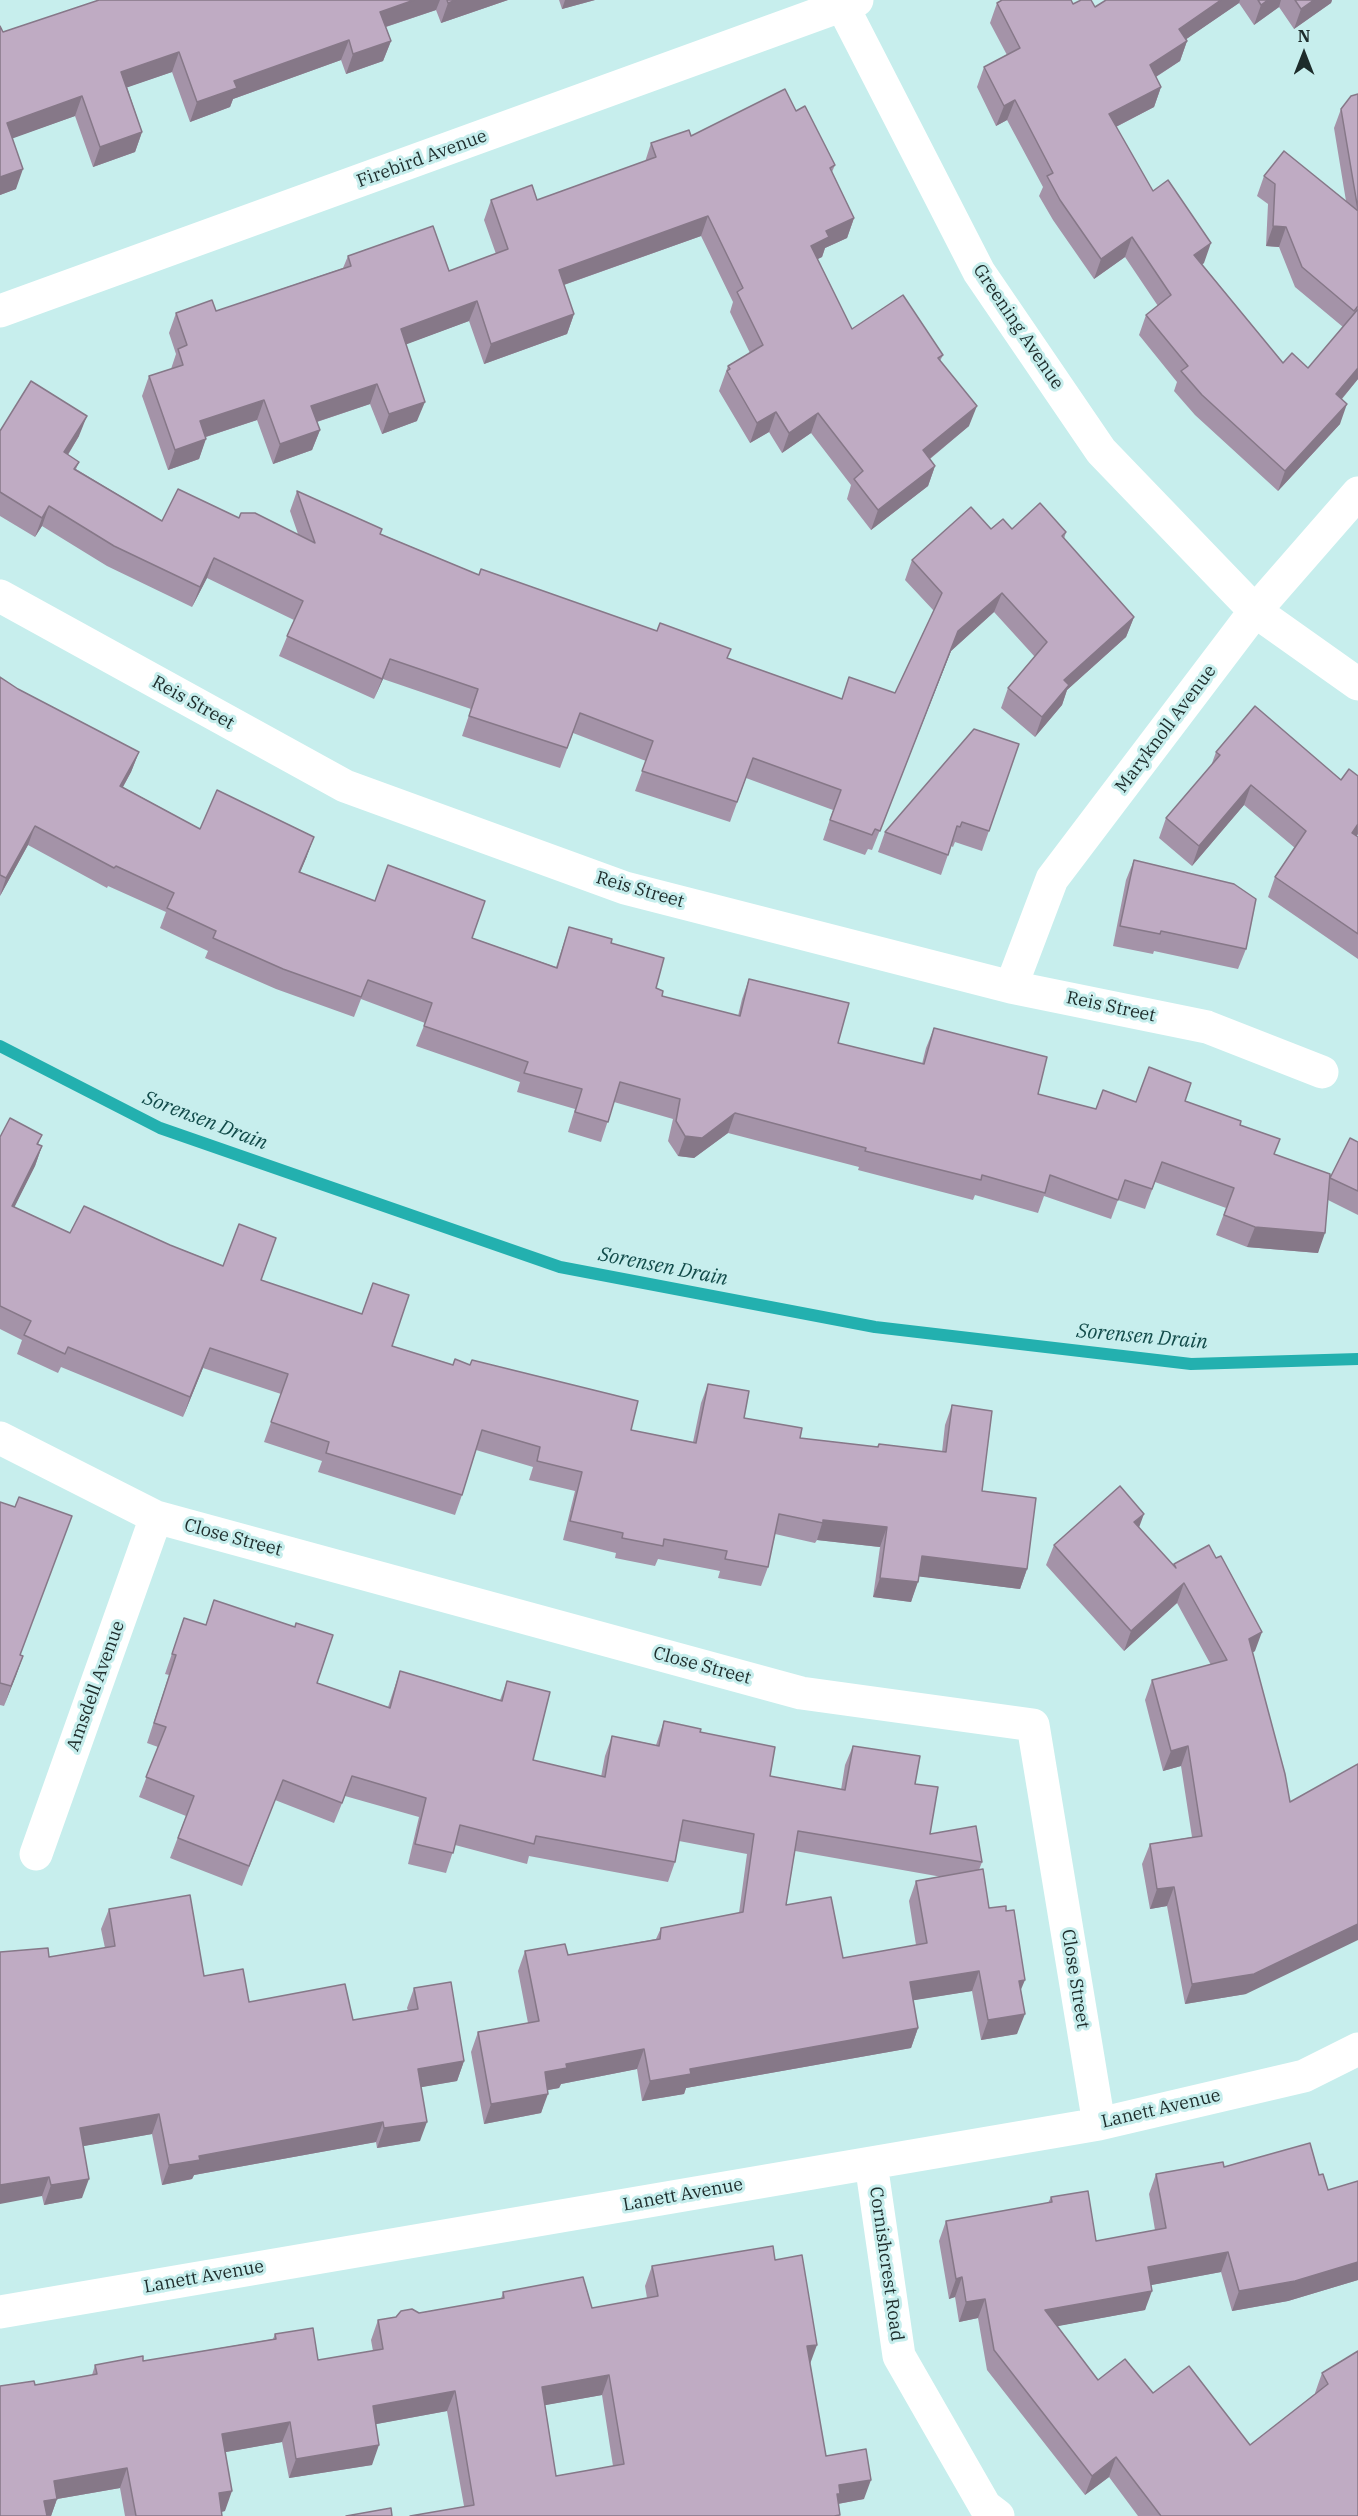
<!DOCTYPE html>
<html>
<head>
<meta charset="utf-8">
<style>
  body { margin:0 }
  #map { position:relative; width:1358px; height:2516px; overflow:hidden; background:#c7eeed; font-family:"IBM Plex Serif",serif }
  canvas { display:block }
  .north { position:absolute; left:1274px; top:24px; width:60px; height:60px; -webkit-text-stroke:4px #c7eeed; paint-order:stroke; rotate:0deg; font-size:16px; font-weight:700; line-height:24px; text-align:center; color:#1d2c2b }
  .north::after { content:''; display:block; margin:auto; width:21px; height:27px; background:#1d2c2b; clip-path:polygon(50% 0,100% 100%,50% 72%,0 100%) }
</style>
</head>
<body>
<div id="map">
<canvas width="1358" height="2516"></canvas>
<div class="north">N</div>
</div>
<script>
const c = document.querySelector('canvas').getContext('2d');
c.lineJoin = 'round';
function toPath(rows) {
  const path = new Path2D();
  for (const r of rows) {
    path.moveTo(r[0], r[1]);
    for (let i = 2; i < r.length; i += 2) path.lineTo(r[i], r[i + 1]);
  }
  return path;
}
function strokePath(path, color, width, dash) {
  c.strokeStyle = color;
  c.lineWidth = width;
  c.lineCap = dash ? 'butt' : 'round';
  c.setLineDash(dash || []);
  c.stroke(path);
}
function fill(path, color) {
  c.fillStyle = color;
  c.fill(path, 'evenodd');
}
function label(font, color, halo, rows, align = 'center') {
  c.font = font + ' "IBM Plex Serif",serif';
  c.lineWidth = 6;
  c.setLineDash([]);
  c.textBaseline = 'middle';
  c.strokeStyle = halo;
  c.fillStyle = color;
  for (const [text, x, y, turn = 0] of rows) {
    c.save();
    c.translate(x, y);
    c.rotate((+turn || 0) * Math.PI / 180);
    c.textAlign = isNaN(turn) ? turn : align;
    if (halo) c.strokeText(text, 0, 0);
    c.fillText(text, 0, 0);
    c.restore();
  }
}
const stream = toPath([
  [0,1046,160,1128,560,1267,875,1327,1191,1364,1358,1359]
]);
const minor = toPath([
  [842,0,843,7,979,272,1101,451,1255,611,1358,684],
  [0,311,857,0],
  [0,596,345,786,625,888,1011,987,1207,1027,1322,1072],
  [1011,987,1052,879,1255,611,1358,493],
  [0,1438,156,1517,801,1693,1033,1725,1099,2124],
  [36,1854,156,1517],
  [871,2163,899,2356,985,2506,998,2516],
  [0,2312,1099,2124,1304,2076,1358,2049]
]);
const wall = toPath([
  [99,0,508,0,441,23,436,10,386,27,391,41,383,61,346,74,341,60,233,99,230,107,190,122,172,72,127,87,142,132,135,152,93,167,75,116,12,138,16,189,0,195,0,26,3,32],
  [559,0,595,0,562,9],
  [1106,0,1332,0,1331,3,1294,29,1279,7,1254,25,1239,3,1186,39,1187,41,1180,61,1156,77,1161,87,1154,107,1116,127,1153,191,1204,263,1202,264,1283,363,1308,368,1343,327,1295,287,1279,247,1266,246,1268,204,1257,196,1264,176,1346,201,1334,128,1341,109,1358,94,1358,379,1342,399,1340,424,1278,491,1195,415,1174,391,1177,382,1139,335,1146,315,1158,306,1125,257,1094,279,1053,220,1039,196,1043,187,1007,120,996,126,977,87,984,67,1007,55,990,23,997,3,1073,4,1095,7],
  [796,111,835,165,832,172,854,218,847,238,825,248,822,257,817,259,852,329,943,355,940,361,969,426,930,459,935,466,928,486,871,530,847,499,851,485,811,433,782,453,769,432,750,443,719,391,728,366,750,353,730,312,733,302,701,236,564,285,574,314,567,334,484,364,469,321,406,344,417,421,382,434,370,404,317,422,320,430,312,450,273,464,257,420,206,437,199,459,168,470,142,396,149,376,171,369,176,354,169,333,176,313,216,311,343,268,348,256,449,271,496,254,484,220,491,200,537,200,645,162,651,143,691,136],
  [0,431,79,436,68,455,79,462,76,469,162,521,239,518,298,534,290,511,297,491,381,534,479,575,727,658,841,699,895,693,934,611,905,580,912,560,991,529,1012,529,1066,532,1064,539,1134,617,1126,637,1067,690,1062,705,1035,737,1001,708,1008,688,1035,657,994,612,951,651,872,850,868,849,865,855,823,840,833,810,746,778,730,822,635,791,646,761,573,733,560,768,462,736,471,709,383,679,374,699,279,656,294,620,207,578,192,607,107,566,42,526,35,537,0,516],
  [0,677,18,689,139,752,131,772,123,787,200,829,307,856,300,872,472,938,556,967,569,927,611,943,656,988,662,996,738,1016,742,999,749,979,838,1043,922,1064,926,1048,934,1028,1038,1094,1096,1109,1136,1102,1185,1101,1240,1125,1274,1154,1329,1181,1330,1178,1358,1142,1358,1215,1328,1200,1318,1253,1247,1247,1216,1235,1226,1208,1155,1182,1145,1209,1118,1200,1111,1219,1044,1196,1038,1213,975,1195,973,1200,858,1170,859,1167,728,1133,694,1158,678,1156,668,1141,673,1119,614,1102,601,1142,568,1132,575,1109,517,1092,520,1082,416,1046,425,1023,361,999,354,1017,276,989,205,958,208,951,160,928,166,912,108,886,107,888,28,845,0,896],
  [1019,744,982,851,955,842,953,847,951,846,941,875,878,852,885,832],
  [1216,752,1358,834,1356,836,1358,837,1358,959,1268,897,1275,877,1295,848,1244,805,1192,866,1159,838,1166,818,1211,766],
  [1134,860,1246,949,1238,969,1154,951,1153,954,1113,946,1126,880],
  [42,1135,38,1145,42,1146,35,1166,14,1207,70,1233,170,1245,261,1280,362,1314,373,1283,392,1346,631,1430,693,1442,701,1403,708,1384,744,1418,800,1438,877,1447,879,1444,942,1452,945,1425,952,1405,982,1491,1027,1569,1020,1589,919,1576,911,1602,873,1597,880,1547,817,1540,815,1543,775,1534,768,1567,761,1586,718,1578,720,1571,658,1559,655,1566,615,1558,616,1553,563,1540,575,1491,529,1480,533,1467,476,1450,462,1495,455,1515,318,1472,322,1461,264,1442,281,1394,203,1368,183,1417,61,1367,58,1373,17,1354,22,1340,0,1329,0,1137],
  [0,1502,20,1655,23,1656,4,1706,0,1705],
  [1139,1528,1173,1565,1174,1564,1255,1651,1253,1652,1246,1994,1185,2004,1167,1906,1150,1909,1142,1864,1150,1844,1192,1837,1181,1766,1163,1771,1145,1700,1152,1680,1211,1665,1177,1603,1124,1651,1046,1565,1054,1545],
  [214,1600,317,1683,388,1707,400,1671,500,1700,507,1681,533,1760,601,1777,605,1756,612,1736,656,1745,664,1721,700,1732,770,1776,841,1790,845,1765,853,1746,915,1784,930,1834,982,1862,979,1870,989,1908,1021,1991,1017,2034,981,2040,972,1991,913,2000,918,2028,911,2048,686,2088,684,2094,642,2101,637,2069,561,2084,559,2088,548,2090,541,2113,484,2124,471,2052,478,2032,528,2023,518,1971,525,1951,568,1955,656,1939,661,1928,739,1913,747,1854,679,1841,675,1862,668,1882,529,1856,527,1864,455,1845,446,1873,408,1864,419,1817,345,1796,334,1823,275,1800,242,1886,170,1858,186,1816,139,1797,158,1747,147,1743,169,1675,165,1674,184,1618,206,1625],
  [795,1851,942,1877,916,1881,909,1901,916,1945,843,1958,786,1905],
  [109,1909,204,1976,249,2002,353,2020,408,2011,407,2008,414,1988,464,2061,457,2081,421,2087,420,2141,377,2148,376,2142,194,2175,192,2179,162,2185,152,2134,83,2146,82,2198,44,2205,42,2196,49,1957,105,1948,101,1929],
  [1224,2167,1319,2175,1328,2190,1358,2181,1358,2280,1288,2301,1232,2311,1221,2272,1151,2285,1145,2310,1057,2326,1098,2380,1153,2393,1250,2445,1315,2394,1315,2393,1322,2373,1358,2351,1358,2516,1138,2516,1109,2477,1085,2495,987,2370,978,2318,959,2322,955,2297,949,2299,939,2241,946,2221,1048,2203,1051,2197,1096,2241,1155,2230,1149,2194,1156,2174],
  [775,2260,810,2363,826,2456,864,2499,838,2504,464,2506,447,2411,376,2424,372,2465,289,2478,282,2442,225,2452,225,2511,222,2512,222,2516,125,2516,120,2488,57,2499,51,2516,0,2516,35,2385,92,2375,95,2365,143,2361,273,2339,275,2334,318,2360,373,2351,371,2340,378,2320,501,2299,503,2292,592,2308,647,2298,645,2286,652,2266],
  [602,2395,613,2466,556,2476,545,2405]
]);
const shadedWall = toPath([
  [414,0,440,0,436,10,373,31,380,12],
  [456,0,508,0,441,23,448,3],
  [565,0,595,0,562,9],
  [1221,0,1240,0,1239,3,1172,49,1179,29],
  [1268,0,1281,0,1279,7,1254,25,1261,5],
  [1314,0,1332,0,1331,3,1294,29,1301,9],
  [349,40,341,60,233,99,230,107,190,122,197,102,234,81],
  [391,41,383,61,346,74,353,54],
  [1187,41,1180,61,1143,85,1150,65],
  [179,52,172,72,114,92,121,72],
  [1161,87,1154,107,1102,134,1109,114],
  [82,96,75,116,0,143,7,123],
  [1015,100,1007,120,996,126,1004,106],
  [142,132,135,152,93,167,100,147],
  [23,169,16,189,0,195,0,177],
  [708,216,701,236,552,289,559,270],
  [854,218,847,238,825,248,822,257,804,266,811,246,826,231],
  [1273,226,1286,227,1279,247,1266,246],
  [1132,237,1125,257,1094,279,1101,259],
  [1211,243,1204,263,1187,275,1194,255],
  [477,301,469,321,394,349,401,329],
  [574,314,567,334,484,364,491,344],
  [1358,368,1358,379,1329,414,1336,394],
  [377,384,370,404,304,426,311,406],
  [264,400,257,420,193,441,200,421],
  [425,402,417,421,382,434,389,414],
  [1347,404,1340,424,1278,491,1285,471],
  [977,406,969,426,916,470,923,450],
  [776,412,769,432,750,443,757,423],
  [818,413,811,433,782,453,789,433],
  [87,416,79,436,57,472,64,452],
  [320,430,312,450,273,464,280,444],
  [206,439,199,459,168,470,175,450],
  [935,466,928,486,871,530,878,510],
  [49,506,42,526,35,537,42,518],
  [214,558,207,578,192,607,200,587],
  [1002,593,994,612,951,651,872,850,958,631],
  [1134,617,1126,637,1067,690,1062,705,1035,737,1042,717,1064,680],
  [390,659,383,679,374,699],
  [139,752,131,772,113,805,120,786],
  [1251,785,1244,805,1192,866,1199,846],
  [1358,824,1358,834,1345,853,1352,833],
  [35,826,28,845,0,896,6,878],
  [314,837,307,856,292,892,299,872],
  [735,1113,728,1133,694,1158,678,1156,685,1136],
  [42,1146,35,1166,5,1226,12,1206],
  [1255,1227,1325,1233,1318,1253,1247,1247],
  [210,1348,203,1368,183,1417,190,1397],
  [1144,1514,1137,1533,1134,1522],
  [823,1520,887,1527,880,1547,817,1540],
  [922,1556,1027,1569,1020,1589,915,1576],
  [880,1578,918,1582,911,1602,873,1597],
  [1184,1583,1177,1603,1124,1651,1131,1631],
  [1262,1632,1255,1651,1242,1659,1249,1639],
  [23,1656,16,1676,4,1706,11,1686],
  [1188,1746,1181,1766,1163,1771,1171,1751],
  [1174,1887,1167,1906,1150,1909,1157,1889],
  [1358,1924,1358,1940,1246,1994,1185,2004,1192,1984],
  [979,1971,972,1991,903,2002,910,1982],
  [1025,1980,1017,1999,1019,1981],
  [1025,2014,1017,2034,981,2040,988,2020],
  [918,2028,911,2048,686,2088,684,2094,642,2101,650,2081,690,2069],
  [644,2049,637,2069,561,2084,559,2088,537,2092,545,2072,566,2064],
  [464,2061,457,2081,411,2089,418,2069],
  [548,2094,541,2113,484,2124,491,2104],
  [159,2114,152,2134,73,2148,80,2128],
  [383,2122,376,2142,194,2175,192,2179,162,2185,169,2165,199,2156],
  [427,2122,420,2141,377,2148,384,2128],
  [49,2177,42,2196,0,2204,0,2185],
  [89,2179,82,2198,44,2205,51,2185],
  [1228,2252,1221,2272,1141,2287,1148,2267],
  [1358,2262,1358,2280,1288,2301,1232,2311,1239,2291],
  [962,2277,955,2297,949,2299,956,2279],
  [1152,2291,1145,2310,1037,2330,1045,2310],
  [985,2299,978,2318,959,2322,966,2302],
  [817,2345,810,2364,807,2346],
  [609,2375,602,2395,535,2407,542,2387],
  [455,2391,447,2411,366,2426,373,2406],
  [290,2422,282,2442,215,2454,222,2434],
  [379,2445,372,2465,289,2478,296,2459],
  [1116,2457,1109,2477,1085,2495,1092,2476],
  [127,2468,120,2488,57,2499,51,2516,38,2516,44,2501,54,2481],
  [871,2480,864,2499,837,2504,830,2514,839,2485],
  [232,2491,225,2511,211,2513,219,2493]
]);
const building = toPath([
  [99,0,414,0,380,12,391,41,353,54,349,40,234,81,237,88,197,102,179,52,121,72,142,132,100,147,82,96,7,123,23,169,0,177,0,26,3,32,99,0],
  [447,0,456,0,448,3,447,0],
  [1002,0,1071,0,1073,4,1081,0,1091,0,1095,7,1106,0,1221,0,1179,29,1187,41,1150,65,1161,87,1109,114,1153,191,1168,180,1211,243,1194,255,1283,363,1292,353,1308,368,1358,309,1358,368,1336,394,1347,404,1285,471,1202,395,1181,371,1188,366,1146,315,1171,295,1132,237,1101,259,1060,200,1047,176,1053,173,1015,100,1004,106,984,67,1020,48,997,3,1002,0],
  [1258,0,1268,0,1261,5,1258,0],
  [1295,0,1314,0,1301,9,1295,0],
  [785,89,796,111,805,106,835,165,830,168,854,218,826,231,829,237,811,246,852,329,903,295,943,355,938,358,977,406,923,450,935,466,878,510,854,479,863,471,818,413,789,433,776,412,757,423,727,371,730,369,728,366,763,345,737,292,743,288,708,216,559,270,574,314,491,344,477,301,401,329,425,402,389,414,377,384,311,406,320,430,280,444,264,400,200,421,206,439,175,450,149,376,183,365,178,349,187,345,176,313,212,300,216,311,351,266,348,256,433,226,449,271,508,249,491,200,532,185,537,200,656,157,651,143,689,130,691,136,785,89],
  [1358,94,1358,210,1341,109,1351,96,1358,94],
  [1284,151,1358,211,1358,306,1354,311,1302,267,1286,227,1273,226,1275,184,1264,176,1284,151],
  [31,381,87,416,64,452,79,462,74,469,162,521,178,489,239,518,241,513,255,513,315,543,297,491,382,529,380,534,479,575,481,569,657,631,660,623,731,649,727,658,842,699,849,677,895,693,942,593,912,560,971,507,991,529,1003,519,1012,529,1040,503,1066,532,1062,536,1134,617,1064,680,1069,685,1042,717,1008,688,1047,642,1002,593,958,631,880,831,875,829,872,835,830,820,841,790,753,758,737,802,642,771,653,741,580,713,567,748,469,716,478,689,390,659,382,679,287,636,303,601,214,558,200,587,114,546,49,506,42,518,0,492,0,431,31,381],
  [0,677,18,689,139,752,120,786,200,829,217,790,314,837,299,872,375,901,388,865,485,901,472,938,557,968,569,927,612,939,611,943,664,958,656,988,663,991,662,996,740,1016,749,979,849,1003,838,1043,924,1064,934,1028,1047,1057,1038,1094,1096,1109,1103,1090,1136,1102,1149,1067,1191,1083,1185,1101,1241,1121,1240,1125,1280,1139,1274,1154,1330,1174,1325,1233,1255,1227,1224,1215,1234,1188,1162,1162,1152,1189,1125,1180,1118,1200,1050,1175,1045,1193,982,1175,981,1180,865,1151,866,1148,735,1113,702,1138,685,1136,676,1121,680,1099,620,1082,608,1122,575,1112,582,1089,524,1073,528,1062,424,1026,432,1003,368,980,361,997,283,969,213,938,216,931,167,908,174,893,116,866,114,868,35,826,6,878,0,875,0,677],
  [1255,706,1341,780,1349,769,1358,776,1358,824,1352,833,1358,837,1358,934,1275,877,1306,831,1251,785,1199,846,1166,818,1220,755,1216,752,1255,706],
  [974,729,1019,744,989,831,962,822,960,827,957,826,948,855,885,832,974,729],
  [1134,860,1234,884,1256,899,1246,949,1161,931,1160,934,1120,926,1134,860],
  [10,1118,42,1135,37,1144,42,1146,12,1206,70,1233,84,1206,170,1245,223,1266,239,1224,276,1238,261,1280,362,1314,373,1283,409,1295,392,1346,453,1365,455,1359,470,1365,472,1360,638,1401,631,1430,696,1443,708,1384,749,1391,744,1418,802,1428,800,1438,878,1447,879,1444,946,1452,952,1405,992,1411,982,1491,1036,1498,1027,1569,922,1556,918,1582,880,1578,887,1527,823,1520,823,1523,779,1514,768,1567,725,1559,727,1551,664,1539,663,1546,622,1538,623,1533,570,1521,582,1472,537,1461,540,1447,482,1430,462,1495,326,1453,329,1442,271,1422,288,1374,210,1348,190,1397,68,1347,65,1354,24,1335,31,1321,0,1306,0,1137,10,1118],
  [1350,1138,1358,1142,1358,1191,1330,1178,1350,1138],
  [1120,1486,1144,1514,1134,1522,1176,1568,1174,1564,1209,1545,1216,1558,1221,1556,1262,1632,1249,1639,1285,1774,1290,1802,1358,1764,1358,1924,1254,1974,1192,1984,1174,1887,1157,1889,1150,1844,1202,1836,1188,1746,1171,1751,1152,1680,1227,1660,1184,1583,1131,1631,1054,1545,1120,1486],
  [19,1497,72,1516,20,1655,23,1656,11,1686,0,1683,0,1502,15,1507,19,1497],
  [214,1600,295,1627,296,1623,333,1635,317,1683,390,1708,400,1671,502,1701,507,1681,550,1692,533,1760,605,1777,612,1736,659,1746,664,1721,701,1729,700,1732,775,1747,770,1776,845,1790,853,1746,920,1756,915,1784,938,1787,930,1834,976,1826,982,1862,798,1831,786,1905,831,1897,843,1958,927,1943,916,1881,983,1869,989,1908,1006,1906,1006,1911,1014,1910,1025,1980,1019,1981,1025,2014,988,2020,979,1971,910,1982,918,2028,690,2069,691,2074,650,2081,644,2049,566,2064,567,2068,545,2072,548,2094,491,2104,478,2032,539,2021,525,1951,565,1944,568,1955,660,1939,661,1928,743,1912,754,1834,683,1820,675,1862,536,1836,534,1844,460,1825,453,1853,415,1844,426,1798,352,1776,342,1803,283,1780,249,1866,178,1838,194,1796,146,1777,166,1727,154,1723,176,1655,172,1654,184,1618,206,1625,214,1600],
  [190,1895,204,1976,243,1969,249,2002,345,1984,353,2020,418,2009,414,1988,451,1982,464,2061,418,2069,427,2122,384,2128,383,2122,199,2156,200,2160,169,2165,159,2114,80,2128,89,2179,51,2185,49,2177,0,2185,0,1952,48,1948,49,1957,115,1946,109,1909,190,1895],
  [1310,2143,1319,2175,1323,2174,1328,2190,1358,2181,1358,2262,1295,2281,1239,2291,1228,2252,1148,2267,1152,2291,1045,2310,1098,2380,1125,2359,1153,2393,1189,2366,1250,2445,1328,2384,1322,2373,1358,2351,1358,2516,1161,2516,1116,2457,1092,2476,994,2350,985,2299,966,2302,962,2277,956,2279,946,2221,1052,2202,1051,2197,1088,2191,1096,2241,1166,2228,1156,2174,1223,2162,1224,2167,1310,2143],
  [773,2246,775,2260,802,2255,817,2345,807,2346,826,2456,866,2449,871,2480,839,2485,840,2494,837,2494,840,2515,834,2516,410,2516,474,2505,455,2391,373,2406,379,2445,296,2459,290,2422,222,2434,232,2491,219,2493,222,2516,136,2516,127,2468,54,2481,57,2499,44,2501,47,2516,0,2516,0,2386,34,2381,35,2385,97,2374,95,2365,143,2356,143,2361,276,2339,275,2334,313,2328,318,2360,383,2349,378,2320,396,2317,401,2311,412,2309,419,2313,504,2298,503,2292,583,2277,592,2308,658,2296,652,2266,773,2246],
  [609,2375,624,2464,556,2476,542,2387,609,2375],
  [391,2508,392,2516,346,2516,391,2508]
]);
const streetNames = [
  ["Firebird Avenue",422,159,-20],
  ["Greening Avenue",1018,327,56],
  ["Reis Street",193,703,29],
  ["Maryknoll Avenue",1166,729,-53],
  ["Reis Street",640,890,16],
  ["Reis Street",1111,1007,12],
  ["Close Street",233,1538,15],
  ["Close Street",702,1666,15],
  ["Amsdell Avenue",96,1686,-70],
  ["Close Street",1075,1979,81],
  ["Lanett Avenue",1161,2109,-13],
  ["Lanett Avenue",683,2195,-10],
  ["Cornishcrest Road",886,2264,82],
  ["Lanett Avenue",204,2277,-10]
];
const waterNames = [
  ["Sorensen Drain",205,1121,21],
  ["Sorensen Drain",663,1267,11],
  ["Sorensen Drain",1142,1337,5]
];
strokePath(stream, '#23b0af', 12);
strokePath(minor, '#fff', 33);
fill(wall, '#a493a8');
fill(shadedWall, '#867888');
fill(building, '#bfabc3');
strokePath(building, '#867888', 1.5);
label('18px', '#1d2c2b', '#c7eeed', streetNames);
label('italic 20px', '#124b4a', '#c7eeed', waterNames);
</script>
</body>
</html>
